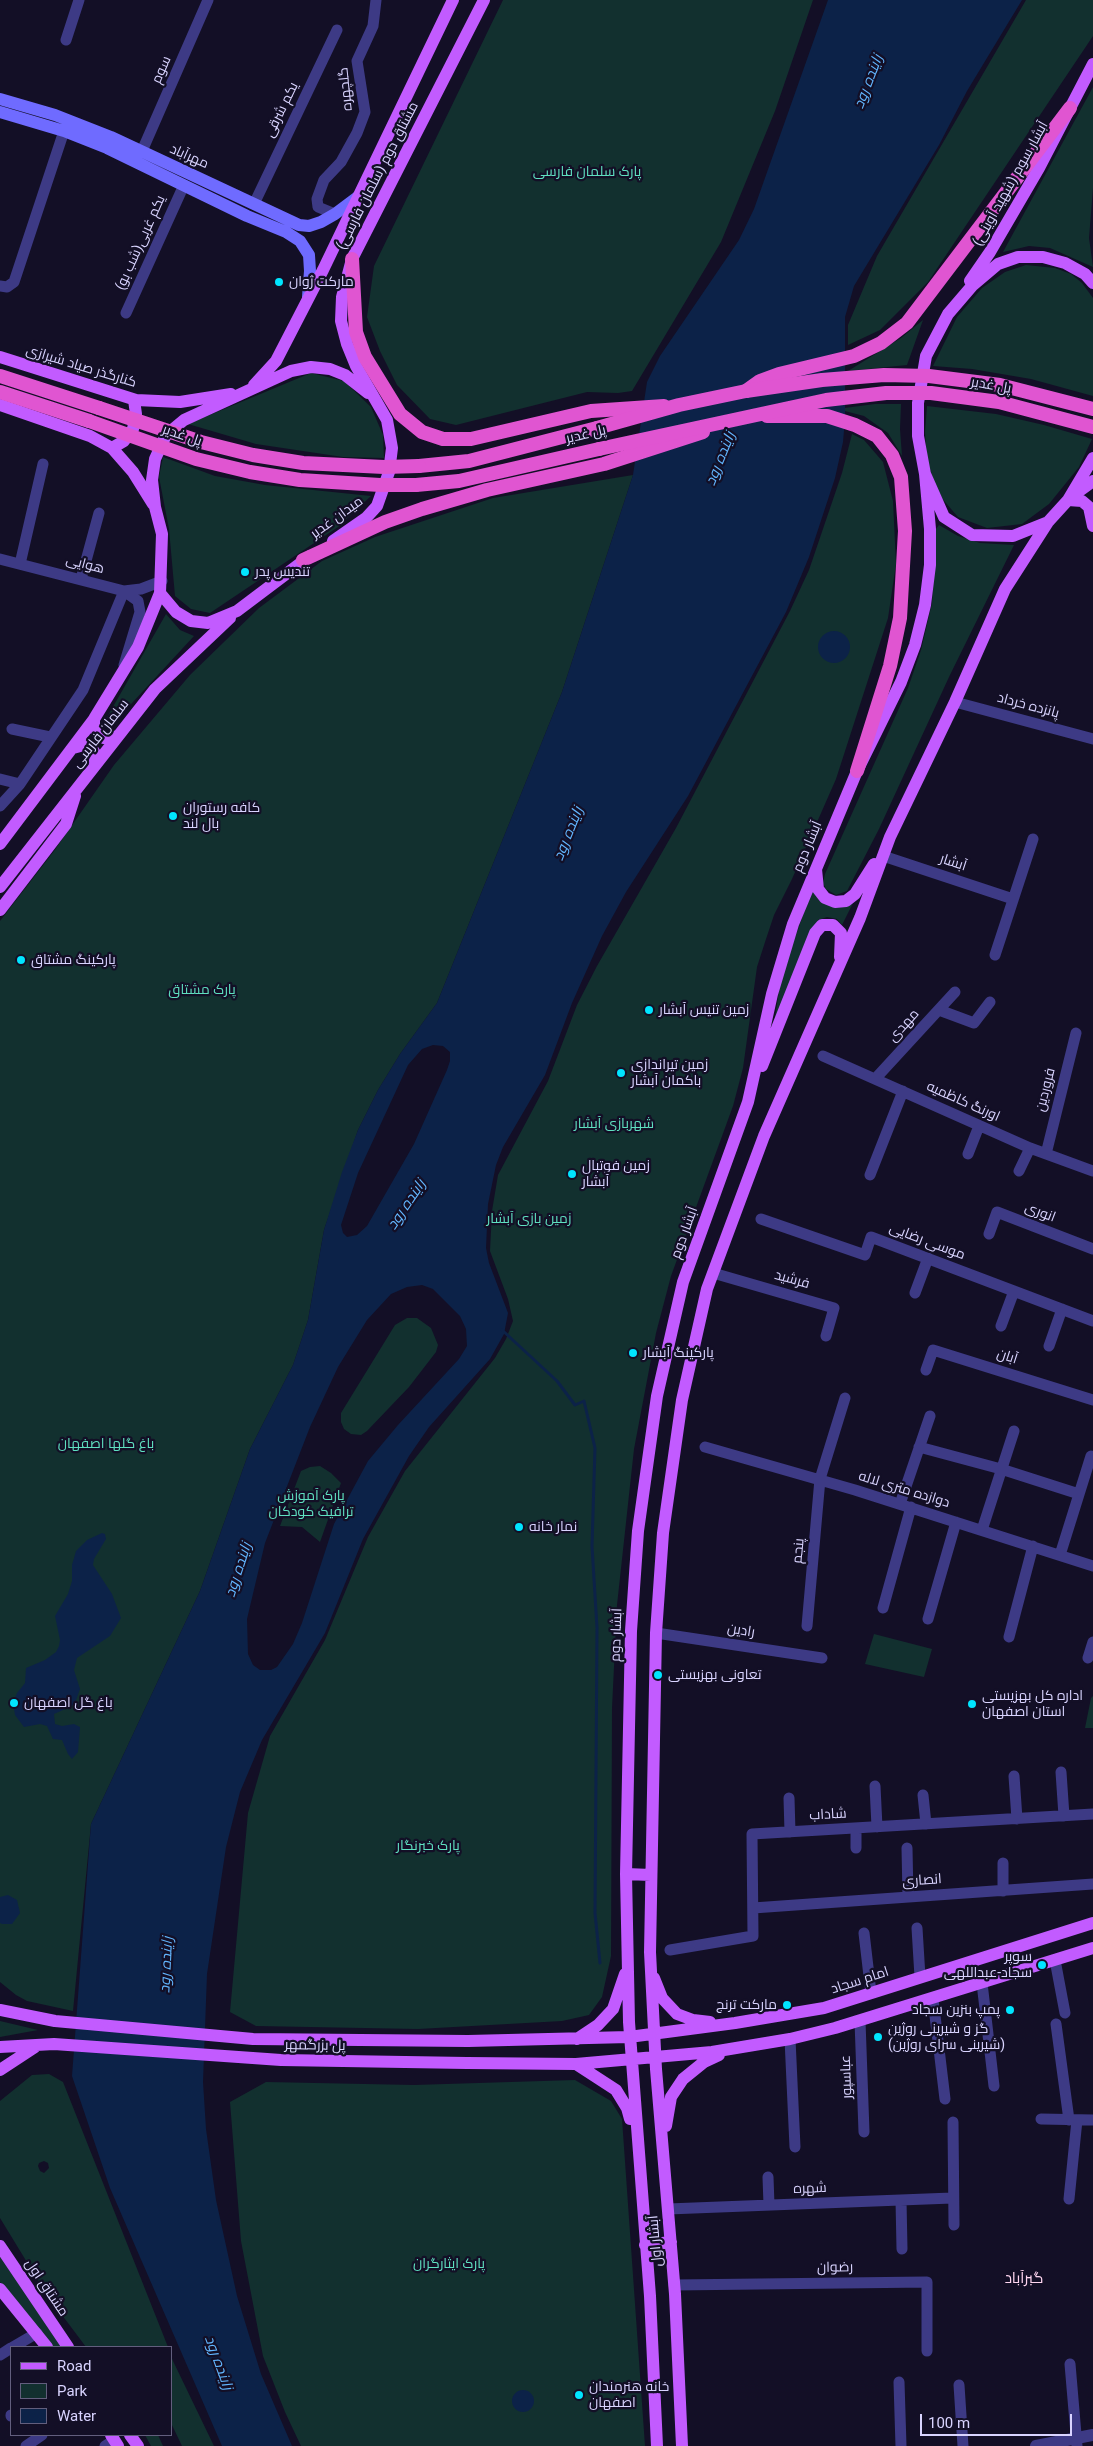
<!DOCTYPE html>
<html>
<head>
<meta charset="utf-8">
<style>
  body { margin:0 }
  #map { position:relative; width:1093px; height:2446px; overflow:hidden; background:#130f26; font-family:Roboto,sans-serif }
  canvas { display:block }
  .legend { position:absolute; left:10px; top:2346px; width:162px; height:90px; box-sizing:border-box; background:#130f26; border:1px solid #625e7d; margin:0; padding:6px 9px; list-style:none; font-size:15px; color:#d9d4ff }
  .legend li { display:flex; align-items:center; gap:10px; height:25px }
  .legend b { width:25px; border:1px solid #625e7d }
  .scale { position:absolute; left:920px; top:2414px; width:152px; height:22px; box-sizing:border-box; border:2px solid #d9d4ff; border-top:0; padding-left:6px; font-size:15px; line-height:18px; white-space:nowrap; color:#d9d4ff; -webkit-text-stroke:4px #130f26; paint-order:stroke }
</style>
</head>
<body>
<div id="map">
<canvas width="1093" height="2446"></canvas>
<ul class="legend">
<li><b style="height:6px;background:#c25bff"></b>Road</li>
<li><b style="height:14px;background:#12302f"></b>Park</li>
<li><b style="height:14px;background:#0c2248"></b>Water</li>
</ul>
<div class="scale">100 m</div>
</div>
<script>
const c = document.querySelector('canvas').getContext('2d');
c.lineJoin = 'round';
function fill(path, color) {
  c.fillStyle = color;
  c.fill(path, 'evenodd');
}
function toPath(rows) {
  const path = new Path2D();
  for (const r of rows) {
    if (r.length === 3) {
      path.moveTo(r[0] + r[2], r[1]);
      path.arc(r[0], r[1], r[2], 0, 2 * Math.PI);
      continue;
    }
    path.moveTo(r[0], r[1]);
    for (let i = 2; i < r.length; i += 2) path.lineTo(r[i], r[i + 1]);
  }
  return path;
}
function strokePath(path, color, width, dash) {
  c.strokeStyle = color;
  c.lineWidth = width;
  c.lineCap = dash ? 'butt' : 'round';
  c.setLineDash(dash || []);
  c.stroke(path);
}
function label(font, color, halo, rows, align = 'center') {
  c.font = font + ' Roboto,Cairo,sans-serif';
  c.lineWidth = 4.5;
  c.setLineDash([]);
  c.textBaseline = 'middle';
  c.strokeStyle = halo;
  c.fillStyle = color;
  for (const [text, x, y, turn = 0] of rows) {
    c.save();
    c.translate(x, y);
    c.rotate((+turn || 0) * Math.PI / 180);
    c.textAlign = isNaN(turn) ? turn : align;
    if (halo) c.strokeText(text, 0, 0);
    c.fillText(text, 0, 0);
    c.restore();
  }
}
const green = toPath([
  [503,0,813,0,775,111,721,242,632,391,618,393,587,392,456,425,430,419,397,385,380,351,367,317,374,266],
  [1026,0,1093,0,1093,36,928,282,880,330,848,345,848,325,877,256],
  [1093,87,1093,188,1089,238,1093,267,1050,248,1029,246,1003,252],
  [1026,265,1055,268,1071,274,1082,283,1093,298,1093,396,1031,379,972,369,933,366,957,317,982,288,1005,272],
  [923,320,907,365,848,371,901,338],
  [311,373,344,381,371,407,383,435,384,458,343,457,256,444,188,424],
  [875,404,901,404,900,429,902,456,888,433,864,416,837,409],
  [927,406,996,414,1044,425,1092,439,1079,467,1049,504,1022,524,987,528,958,517,939,495,927,461,925,432],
  [852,434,864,440,883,462,893,501,896,564,888,618,836,779,792,879,774,915,766,939,757,967,743,1068,733,1106,671,1276,656,1333,634,1449,617,1605,612,1708,611,1956,602,1997,589,2015,562,2021,418,2029,256,2026,230,2012,248,1813,270,1736,325,1640,368,1537,405,1471,495,1358,506,1339,513,1321,508,1299,490,1251,492,1211,498,1175,548,1081,577,1005,597,966,676,828,790,611,809,570,842,473],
  [163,457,215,476,265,485,371,496,338,527,210,613,191,609,175,596,169,529,159,477],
  [633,475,562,692,437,1003,400,1054,378,1090,358,1130,324,1230,308,1320,293,1365,250,1449,200,1591,91,1824,73,2011,27,2001,16,1995,0,1982,0,921,54,851,114,765,190,675,259,608,322,561,375,537,493,498],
  [939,525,958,536,980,543,1014,545,949,677,879,829,847,891,836,895,826,889,823,883,825,874,908,688,921,650,932,603,936,529],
  [166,614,180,630,194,636,108,729,102,726],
  [812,890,841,907,853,903,842,925,837,919,827,917,818,920,773,1031,781,977],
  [407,1318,417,1318,431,1328,438,1345,436,1352,409,1387,367,1431,361,1435,351,1434,344,1429,341,1422,341,1413,395,1325],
  [320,1466,331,1473,341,1483,320,1542,302,1527,280,1526,301,1471,310,1467],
  [874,1634,932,1649,924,1677,865,1664],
  [1093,1696,1093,1728,1085,1728,1091,1698],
  [0,2021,38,2030,0,2037],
  [49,2074,63,2082,168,2347,86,2347,47,2295,0,2218,0,2101,32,2075],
  [44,2161,48,2163,49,2168,44,2173,40,2171,38,2166,39,2163],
  [575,2080,611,2101,622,2119,645,2446,301,2446,285,2412,263,2356,241,2241,230,2102,266,2082,414,2085],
  [0,2255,64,2347,51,2347,0,2282],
  [171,2356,173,2361,214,2446,182,2446,171,2423],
  [145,2435,158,2435,163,2446,151,2446]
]);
const water = toPath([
  [828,0,1022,0,967,91,939,145,854,286,845,317,845,419,843,442,835,478,809,557,786,612,688,796,626,892,602,936,572,1003,545,1075,503,1147,496,1165,488,1204,486,1248,489,1263,508,1313,504,1334,490,1359,429,1427,409,1456,363,1539,325,1633,262,1740,240,1792,226,1847,207,1974,203,2082,206,2129,216,2200,237,2296,261,2374,292,2446,222,2446,110,2188,72,2076,91,1824,200,1591,250,1449,293,1365,308,1320,324,1230,342,1172,358,1130,378,1090,400,1054,437,1003,562,692,633,475,647,382,660,356,739,240,754,209],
  [433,1045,443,1046,450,1052,450,1061,447,1070,414,1144,367,1226,357,1235,347,1237,343,1233,341,1225,358,1173,408,1065,422,1049],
  [422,1285,433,1289,460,1316,466,1329,467,1346,459,1359,398,1425,368,1461,334,1524,302,1623,293,1644,277,1667,271,1670,260,1670,253,1665,248,1654,247,1619,265,1543,310,1427,338,1367,367,1320,391,1294,407,1287],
  [834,647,16],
  [102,1533,105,1534,106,1539,94,1559,93,1565,112,1594,121,1618,110,1636,77,1658,74,1670,80,1689,76,1700,72,1706,54,1714,55,1724,62,1726,74,1724,80,1727,78,1752,72,1759,68,1754,62,1740,53,1739,47,1726,40,1724,24,1727,15,1715,13,1703,17,1693,25,1683,26,1668,45,1660,56,1652,59,1646,60,1640,55,1616,68,1594,72,1581,72,1565,76,1551,87,1540],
  [8,1895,17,1900,20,1913,12,1924,2,1924,0,1923,0,1897],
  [523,2401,11]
]);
const stream = toPath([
  [502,1330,557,1381,575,1405,584,1401,595,1448,592,1546,597,1628,595,1913,600,1963]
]);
const minor = toPath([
  [66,40,79,0],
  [142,151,208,0],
  [254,204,337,30],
  [335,214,318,207,317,199,324,180,341,162,357,133,365,112,357,61,373,26,376,0],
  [0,286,7,287,14,282,64,131],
  [126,313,184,185],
  [0,559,124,591,141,589,162,581],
  [20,564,43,464],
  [81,579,99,513],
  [124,665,140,612,138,601,124,591],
  [955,702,1093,739],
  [12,729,50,737],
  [0,779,20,784],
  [0,806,20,784,83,690,124,591],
  [883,856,1013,899],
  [995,955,1033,839],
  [939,1010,974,1023,990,1002],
  [823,1056,1030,1148,1093,1171],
  [875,1079,955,992],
  [968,1154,979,1126],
  [1046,1154,1076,1033],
  [1019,1171,1030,1148],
  [870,1175,903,1091],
  [761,1219,865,1255,871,1237,1093,1321],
  [989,1234,997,1212,1093,1249],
  [713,1273,834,1308,826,1336],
  [915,1293,928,1258],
  [1001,1326,1014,1291],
  [1049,1346,1062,1309],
  [926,1370,933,1350,1093,1400],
  [705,1447,855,1490,1093,1566],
  [919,1447,1001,1469,1079,1494],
  [900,1504,930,1416],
  [982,1530,1014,1431],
  [1060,1555,1091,1456],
  [883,1608,911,1507],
  [928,1619,956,1522],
  [807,1626,820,1479,845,1398],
  [656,1633,822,1658],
  [1009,1637,1033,1546],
  [1088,1658,1093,1642],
  [1061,1772,1064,1816],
  [1014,1776,1017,1819],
  [875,1786,877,1827],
  [923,1795,926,1824],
  [789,1798,790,1832],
  [856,1829,856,1848],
  [907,1848,908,1897],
  [1003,1863,1003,1891],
  [753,1908,1093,1884],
  [917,1928,920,1977],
  [864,1933,871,1993],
  [670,1950,753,1936,752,1834,1093,1814],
  [1055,1960,1065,2013],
  [982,1983,994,2086],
  [933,1999,945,2099],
  [860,2021,864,2132],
  [1056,2024,1069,2120],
  [790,2039,795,2147],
  [1041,2119,1093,2120],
  [953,2122,954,2225],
  [768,2177,769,2205],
  [1069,2199,1077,2120],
  [901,2200,902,2249],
  [668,2209,952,2198],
  [674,2285,927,2282,927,2351],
  [13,2347,37,2333],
  [0,2355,11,2348],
  [1070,2364,1077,2446],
  [899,2382,901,2446],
  [959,2385,963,2446],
  [11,2415,11,2416],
  [26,2446,42,2435],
  [105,2446,114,2440]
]);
const tertiary = toPath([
  [1036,2446,1093,2435]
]);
const secondary = toPath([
  [0,99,55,115,111,137,299,225,309,226,321,222,335,214,359,196],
  [0,112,64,131,107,148,247,216,286,232,300,241,309,255,310,271,308,297]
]);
const primary = toPath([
  [970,281,990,252,1039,168,1093,64],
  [1093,283,1085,274,1065,263,1043,257,1018,257,998,264,972,286,948,314,926,356,918,403,918,436,925,474,944,517,972,535,1013,536,1048,522,1068,500,1093,458],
  [0,357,136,400,180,402,231,394],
  [254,385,276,361,323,270,453,0],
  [0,405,90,436,112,448,133,472,153,504],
  [112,448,124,441,133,429,136,414,134,400],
  [1074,495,1093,481],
  [1068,500,1082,501,1089,507,1093,526],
  [333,541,366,518,377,506,389,472,392,448,387,420,356,366,347,344,341,321,342,297,352,259,484,0],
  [160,593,176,612,191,621,208,623,237,611,310,556],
  [94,719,94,727,98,734,104,738,112,739,119,735],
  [73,748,84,745,91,747,96,755,94,767],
  [0,844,94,719,138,647,160,593,162,534,155,507,152,480,155,459,166,435,184,420,291,371,311,367,330,369,345,375,368,393],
  [816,869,818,889,825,898,835,902,846,901,855,894,874,864],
  [0,887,155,689,230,618],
  [0,910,66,824,75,796],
  [762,1066,815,933,822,925,833,925,841,933,840,957],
  [626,1874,651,1875],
  [654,1978,662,1998,677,2014,693,2020,710,2022],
  [0,2010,55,2021,253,2039,468,2041,629,2037,735,2023,824,2008,1093,1923],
  [577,2039,598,2025,613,2009,625,1974],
  [0,2047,54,2044,281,2060,467,2063,576,2064,712,2052,790,2039,835,2028,1093,1948],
  [576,2064,616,2090,627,2108,630,2119],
  [0,2070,35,2047],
  [666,2126,671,2097,683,2079,704,2062,719,2055],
  [645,2245,671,2242],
  [0,2246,68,2347],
  [0,2289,47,2347],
  [111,2435,118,2446],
  [130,2435,138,2446],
  [657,2446,650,2296,629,2022,626,1874,631,1631,638,1531,657,1396,683,1282,748,1102,772,994,793,924,857,771,901,682,915,645,925,605,930,565,930,529,925,474],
  [682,2446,675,2294,656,2069,650,1952,656,1633,663,1533,682,1400,707,1289,764,1136,860,918,890,837,955,702,1005,589,1048,522]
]);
const trunk = toPath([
  [352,259,356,332,365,357,400,414,422,432,443,439,471,439,591,411,664,406],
  [0,376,99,408],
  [746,391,760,381,779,374,854,356,881,343,907,323,1070,108],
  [0,392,89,421],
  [767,416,827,416,855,425,877,436,892,455,901,477,905,531,900,618,890,666,857,771],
  [419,466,469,461,597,428],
  [416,485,459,481,599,449],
  [303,560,385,522,422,509,487,490,604,464,703,432]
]);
const trunkBridge = toPath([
  [99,408,201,442,253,455,303,463,384,467,419,466],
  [89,421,196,459,250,472,300,480,380,485,416,485],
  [597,428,679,405,746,391,822,380,884,375,929,376,1000,385,1093,409],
  [599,449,826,400,886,393,931,393,999,402,1093,427]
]);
const markers = [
  [279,282,5,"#00e5ff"],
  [245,572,5,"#00e5ff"],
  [173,816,5,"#00e5ff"],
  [21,960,5,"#00e5ff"],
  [649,1010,5,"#00e5ff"],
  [621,1073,5,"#00e5ff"],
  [572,1174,5,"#00e5ff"],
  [633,1353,5,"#00e5ff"],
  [519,1527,5,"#00e5ff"],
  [658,1675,5,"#00e5ff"],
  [14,1703,5,"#00e5ff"],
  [972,1704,5,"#00e5ff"],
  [1042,1965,5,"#00e5ff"],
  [787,2005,5,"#00e5ff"],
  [1010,2010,5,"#00e5ff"],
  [878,2037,5,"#00e5ff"],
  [579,2395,5,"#00e5ff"]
];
const streetNames = [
  ["سوم",162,70,-66],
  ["گلچهره",346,89,-96],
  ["یکم شرقی",282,110,-64],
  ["مهرآباد",189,157,24],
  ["مشتاق دوم (سلمان فارسی)",378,176,-63],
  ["آبشار سوم (شهید آوینی)",1011,184,-61],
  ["یکم غربی(شب بو)",141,243,-66],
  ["کنارگذر صیاد شیرازی",81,367,17],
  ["پل غدیر",991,386,10],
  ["پل غدیر",586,435,-13],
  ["پل غدیر",182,436,19],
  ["میدان غدیر",337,518,-36],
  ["هوایی",85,565,15],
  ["پانزده خرداد",1028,706,15],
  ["سلمان فارسی",101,734,-52],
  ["آبشار دوم",808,847,-67],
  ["آبشار",953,863,18],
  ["مهدی",904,1026,-48],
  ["فروردین",1046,1090,-76],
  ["اورنگ کاظمیه",963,1102,24],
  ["انوری",1040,1213,21],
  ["آبشار دوم",685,1233,-70],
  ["موسی رضایی",927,1242,21],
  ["فرشید",792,1280,16],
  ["آبان",1007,1357,18],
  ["دوازده متری لاله",904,1490,17],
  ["پنجم",799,1551,-85],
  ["رادین",741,1631,9],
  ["آبشار دوم",617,1635,-88],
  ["شاداب",828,1815,-3],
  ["انصاری",922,1881,-4],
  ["امام سجاد",860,1981,-18],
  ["پل بزرگمهر",315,2046,1],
  ["عباسپور",847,2077,-92],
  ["شهره",810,2189,-2],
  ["آبشار اول",656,2241,-95],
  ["رضوان",835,2268,-1],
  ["مشتاق اول",46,2288,56]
];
const parkNames = [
  ["پارک سلمان فارسی",587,172],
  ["پارک مشتاق",202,990],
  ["شهربازی آبشار",614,1124],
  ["زمین بازی آبشار",529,1219],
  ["باغ گلها اصفهان",106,1444],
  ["پارک آموزش",311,1496],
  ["ترافیک کودکان",311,1512],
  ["پارک خبرنگار",428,1846],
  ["پارک ایثارگران",449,2264]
];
const poiNames = [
  ["مارکت ژوان",289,282],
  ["تندیس پدر",255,572],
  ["کافه رستوران",183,808],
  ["بال لند",183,824],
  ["پارکینگ مشتاق",31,960],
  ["زمین تنیس آبشار",659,1010],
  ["زمین تیراندازی",631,1065],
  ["باکمان آبشار",631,1081],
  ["زمین فوتبال",582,1166],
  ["آبشار",582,1182],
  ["پارکینگ آبشار",643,1353],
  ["نمار خانه",529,1527],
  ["تعاونی بهزیستی",668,1675],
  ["اداره کل بهزیستی",982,1696],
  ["استان اصفهان",982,1712],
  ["باغ گل اصفهان",24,1703],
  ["سوپر",1032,1957,"right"],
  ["سجاد-عبداللهی",1032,1973,"right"],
  ["مارکت ترنج",777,2005,"right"],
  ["پمپ بنزین سجاد",1000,2010,"right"],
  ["گز و شیرینی روژین",888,2029],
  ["(شیرینی سرای روژین)",888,2045],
  ["خانه هنرمندان",589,2387],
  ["اصفهان",589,2403]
];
const waterNames = [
  ["زاینده رود",869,82,-69],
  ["زاینده رود",721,459,-68],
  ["زاینده رود",569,834,-68],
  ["زاینده رود",407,1205,-56],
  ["زاینده رود",239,1570,-72],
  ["زاینده رود",167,1965,-87],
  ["زاینده رود",218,2363,70]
];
const neighbourhoodNames = [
  ["گبرآباد",1024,2279]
];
fill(green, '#12302f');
fill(water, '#0c2248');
strokePath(stream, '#0c2248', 3);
strokePath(minor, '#3d3a85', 11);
strokePath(tertiary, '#3d3a85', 12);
strokePath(secondary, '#6f6bff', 12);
strokePath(primary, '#c25bff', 12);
strokePath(trunk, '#e055d1', 14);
strokePath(trunkBridge, '#e055d1', 14);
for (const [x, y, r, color] of markers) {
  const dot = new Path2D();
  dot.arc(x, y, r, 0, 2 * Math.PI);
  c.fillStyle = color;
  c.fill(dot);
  strokePath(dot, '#130f26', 2);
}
label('14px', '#d9d4ff', '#130f26', streetNames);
label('14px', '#5fe0c0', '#130f26', parkNames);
label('14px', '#d9d4ff', '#130f26', poiNames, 'left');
label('italic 15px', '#62b6ff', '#130f26', waterNames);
label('15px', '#ffd6f0', '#130f26', neighbourhoodNames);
</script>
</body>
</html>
